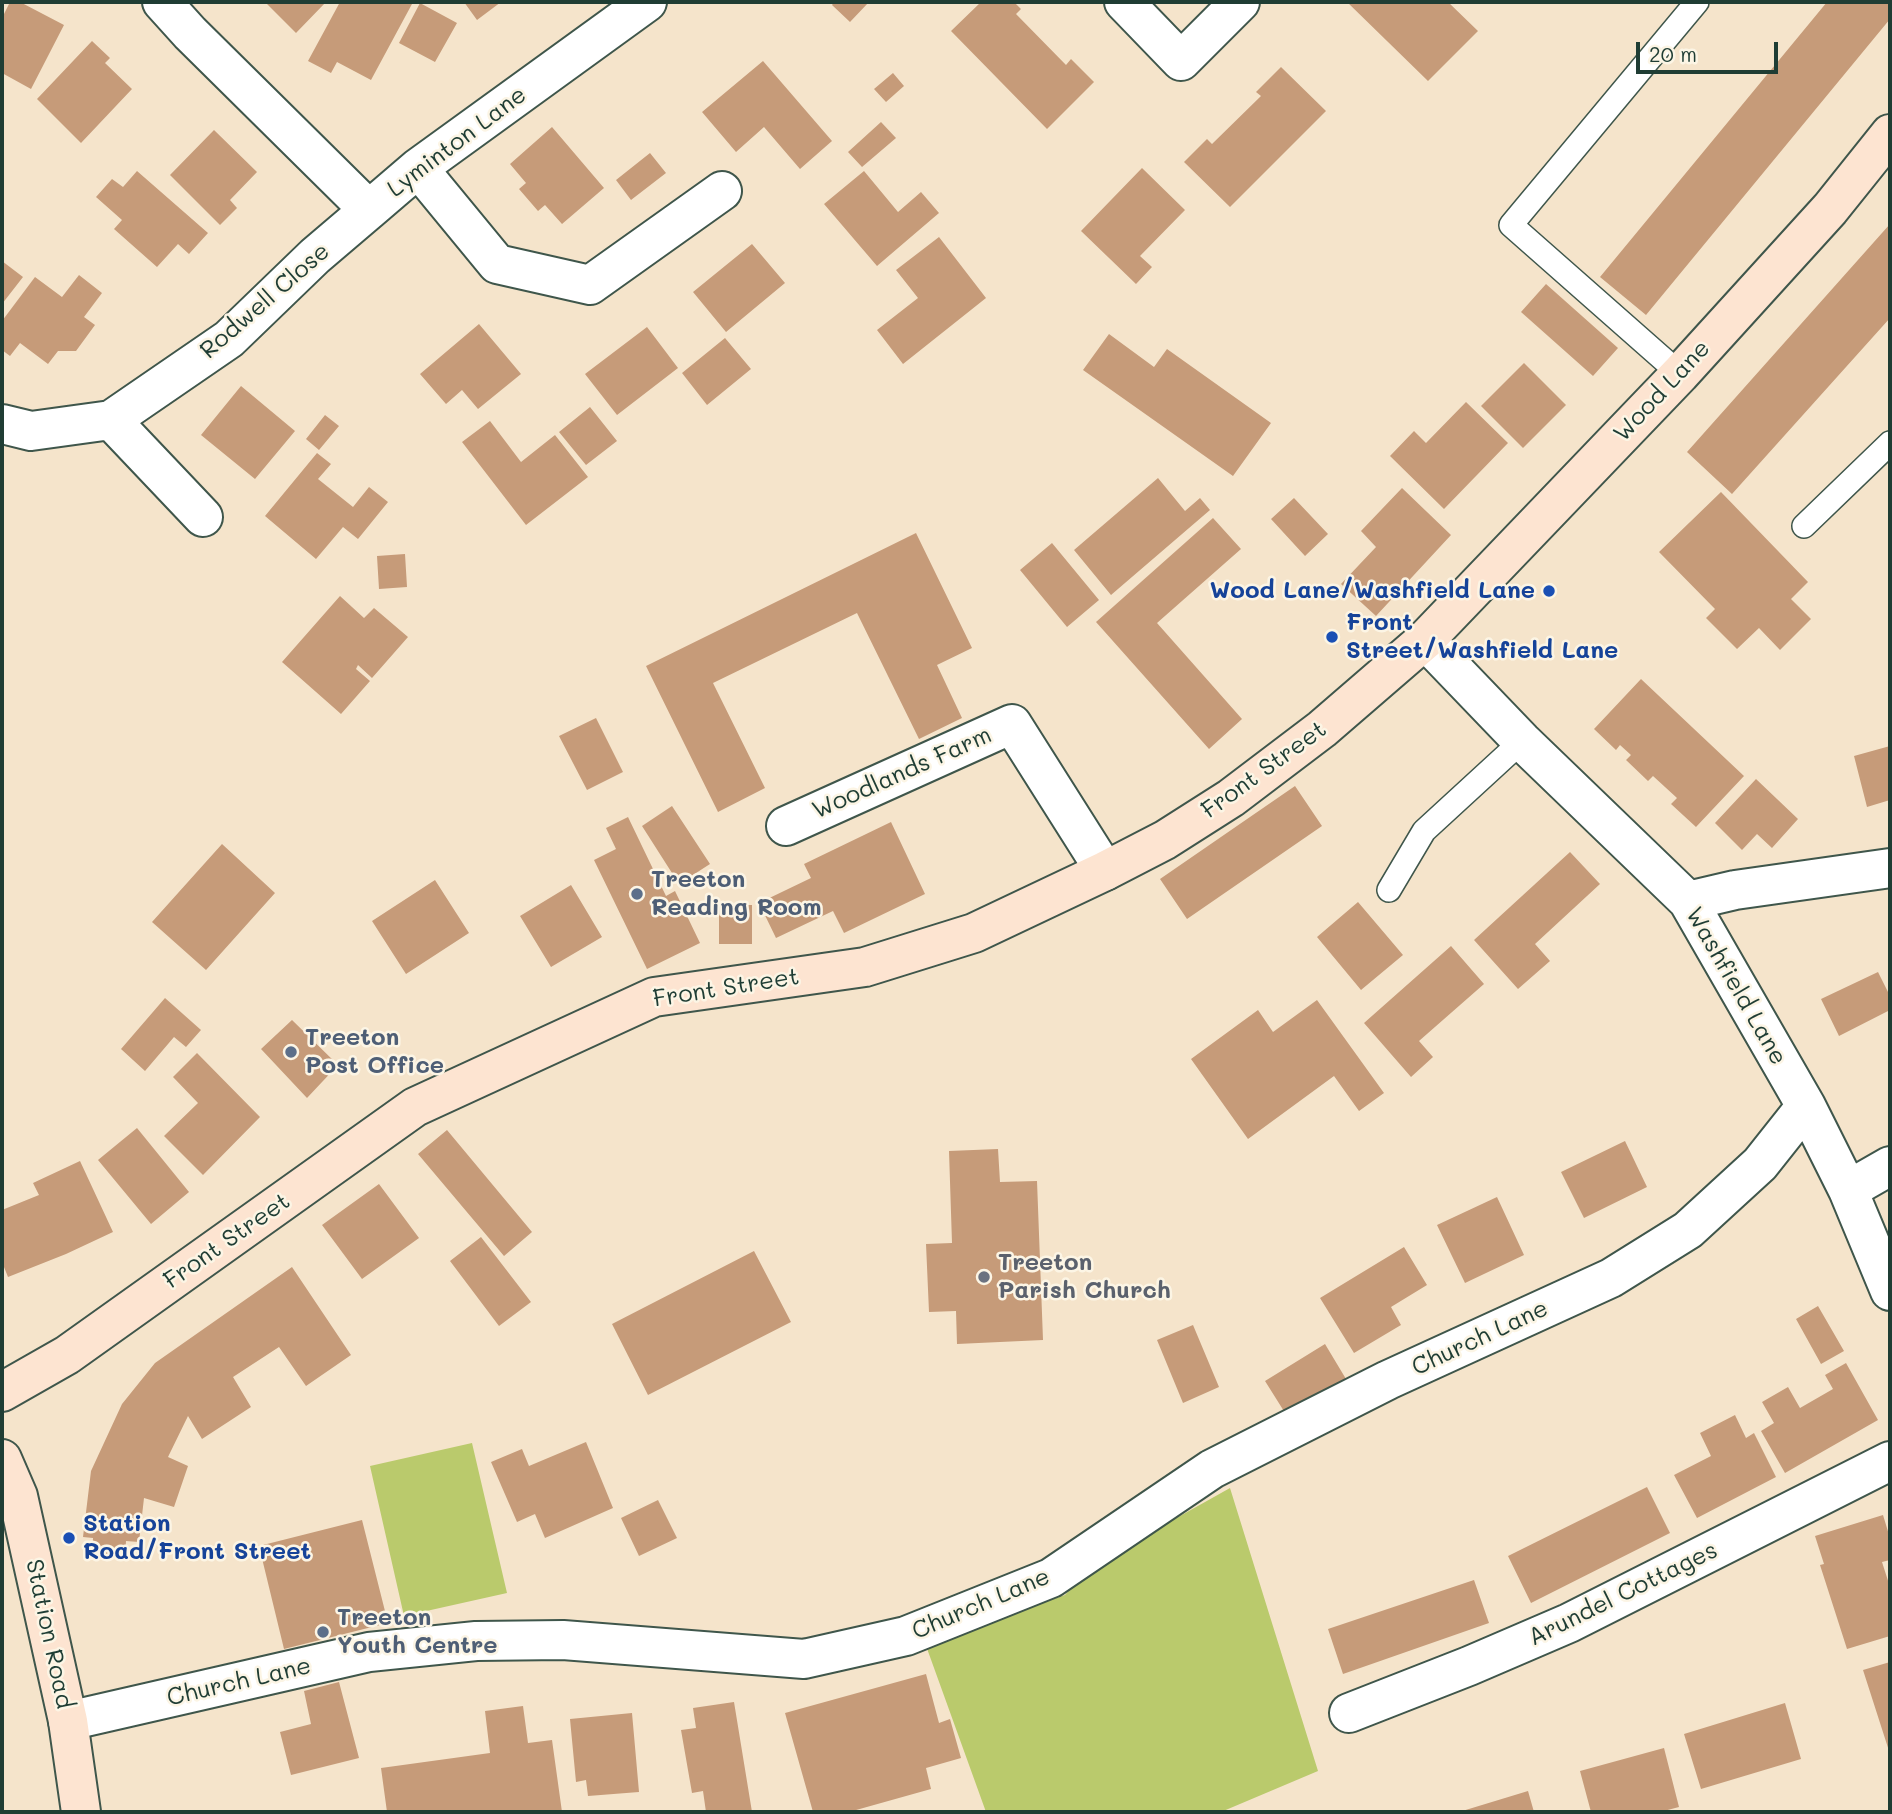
<!DOCTYPE html>
<html>
<head>
<meta charset="utf-8">
<style>
  body { margin:0 }
  #map { position:relative; width:1892px; height:1814px; overflow:hidden; background:#f5e4cb; font-family:Mali,sans-serif }
  canvas { display:block }
  .frame { position:absolute; inset:0; border:4px solid #1f3d34; pointer-events:none }
  .scale { position:absolute; left:1636px; top:42px; width:142px; height:32px; box-sizing:border-box; border:4px solid #1f3d34; border-top:0; padding-left:9px; font-size:21px; line-height:24px; white-space:nowrap; color:#1f3d34; -webkit-text-stroke:5px #fcf5e5; paint-order:stroke }
</style>
</head>
<body>
<div id="map">
<canvas width="1892" height="1814"></canvas>
<div class="frame"></div>
<div class="scale">20 m</div>
</div>
<script>
const c = document.querySelector('canvas').getContext('2d');
c.lineJoin = 'round';
function fill(path, color) {
  c.fillStyle = color;
  c.fill(path, 'evenodd');
}
function toPath(rows) {
  const path = new Path2D();
  for (const r of rows) {
    path.moveTo(r[0], r[1]);
    for (let i = 2; i < r.length; i += 2) path.lineTo(r[i], r[i + 1]);
  }
  return path;
}
function strokePath(path, color, width, dash) {
  c.strokeStyle = color;
  c.lineWidth = width;
  c.lineCap = dash ? 'butt' : 'round';
  c.setLineDash(dash || []);
  c.stroke(path);
}
function label(font, color, halo, rows, align = 'center') {
  c.font = font + ' Mali,sans-serif';
  c.lineWidth = 5;
  c.setLineDash([]);
  c.textBaseline = 'middle';
  c.strokeStyle = halo;
  c.fillStyle = color;
  for (const [text, x, y, turn = 0] of rows) {
    c.save();
    c.translate(x, y);
    c.rotate((+turn || 0) * Math.PI / 180);
    c.textAlign = isNaN(turn) ? turn : align;
    if (halo) c.strokeText(text, 0, 0);
    c.fillText(text, 0, 0);
    c.restore();
  }
}
const green = toPath([
  [472,1443,507,1593,404,1616,370,1466],
  [1230,1488,1318,1771,1221,1812,986,1812,925,1643,1065,1595,1089,1567]
]);
const building = toPath([
  [10,2,20,2,64,25,31,89,2,73,2,18],
  [265,2,326,2,296,33],
  [340,2,409,2,412,4,371,80,337,62,331,73,308,61],
  [464,2,501,2,477,20],
  [834,2,869,2,850,22,832,5],
  [981,2,1014,2,1021,9,1016,14,1066,65,1071,59,1094,82,1047,129,951,31],
  [1347,2,1448,2,1478,31,1428,81],
  [1827,2,1890,2,1890,19,1646,315,1600,277],
  [420,3,457,23,435,62,399,43],
  [92,41,110,58,105,63,132,89,81,143,37,99],
  [763,61,832,141,800,169,764,127,736,152,702,112],
  [1281,67,1326,111,1230,207,1184,162,1207,139,1212,144,1261,96,1256,92],
  [893,73,904,86,886,102,874,89],
  [881,122,896,138,862,167,848,152],
  [552,127,604,188,562,224,545,205,538,211,519,189,526,183,510,164],
  [214,130,257,172,230,200,237,208,220,225,170,175],
  [650,153,666,173,631,200,616,180],
  [1142,168,1185,210,1140,256,1152,267,1136,284,1081,231],
  [137,171,208,233,189,254,178,244,157,267,114,229,122,220,96,197,112,179,123,187],
  [864,171,898,212,921,192,939,213,877,266,824,204],
  [1890,224,1890,318,1732,494,1687,452],
  [939,237,986,298,903,364,877,330,918,298,896,270],
  [752,244,785,283,726,332,693,292],
  [2,261,23,277,2,304],
  [79,275,102,293,84,317,95,325,76,351,58,351,48,364,20,343,10,356,2,350,2,321,35,277,62,297],
  [1546,284,1618,348,1593,376,1521,312],
  [479,324,521,374,478,409,462,390,446,404,420,374],
  [647,327,678,368,617,415,585,374],
  [1109,334,1154,367,1167,349,1271,423,1233,476,1083,370],
  [725,338,751,369,707,405,682,373],
  [1524,363,1566,405,1523,448,1481,406],
  [241,386,295,431,255,479,201,435],
  [1466,402,1508,443,1444,509,1390,456,1414,431,1426,443],
  [590,407,617,441,586,465,559,432],
  [325,415,339,426,319,450,306,439],
  [490,421,521,462,555,435,588,477,526,525,462,442],
  [317,453,331,464,318,479,353,507,369,487,388,502,358,539,343,527,316,559,265,516],
  [1158,478,1185,511,1200,498,1210,510,1111,595,1074,550],
  [1402,488,1451,535,1376,616,1341,584,1376,547,1361,531],
  [1721,492,1808,582,1791,599,1811,619,1780,650,1759,628,1737,649,1706,618,1715,609,1659,552],
  [1294,498,1328,534,1305,556,1271,519],
  [1213,518,1241,549,1157,623,1242,719,1209,749,1096,622],
  [916,533,972,648,937,665,962,718,919,739,857,613,713,683,765,788,718,812,646,666],
  [1052,543,1099,600,1067,627,1020,570],
  [405,554,407,587,379,589,377,556],
  [340,596,364,618,374,608,408,637,372,678,358,665,356,669,370,681,341,714,282,662],
  [1641,679,1744,776,1696,827,1671,804,1677,798,1653,776,1648,781,1626,760,1631,755,1620,745,1616,750,1594,729],
  [596,718,623,772,587,790,559,736],
  [1890,746,1890,800,1867,807,1854,756],
  [1756,779,1798,819,1772,848,1757,834,1742,850,1715,823],
  [1295,786,1322,826,1187,919,1160,879],
  [672,806,710,864,679,884,642,826],
  [628,817,666,896,675,891,700,943,647,969,594,860,616,849,606,828],
  [891,822,925,894,844,933,833,911,776,938,759,903,811,878,804,864],
  [222,844,275,893,206,970,152,922],
  [1570,852,1600,884,1535,944,1550,961,1518,989,1474,940],
  [435,880,469,933,406,974,372,921],
  [571,885,602,937,551,967,520,916],
  [1358,902,1403,955,1361,990,1317,937],
  [719,905,752,905,752,944,719,944],
  [1451,946,1484,984,1419,1041,1433,1057,1411,1077,1364,1023],
  [1878,972,1890,996,1890,1010,1839,1036,1821,999],
  [165,998,201,1030,186,1047,174,1037,145,1071,121,1049],
  [1317,1000,1384,1093,1359,1111,1334,1076,1248,1139,1191,1059,1258,1010,1273,1032],
  [292,1020,338,1065,307,1098,261,1049],
  [197,1053,260,1117,203,1175,164,1136,198,1103,173,1077],
  [137,1128,189,1192,151,1224,98,1160],
  [447,1130,532,1232,504,1256,418,1154],
  [1625,1141,1647,1187,1584,1218,1561,1172],
  [998,1149,1000,1182,1037,1181,1043,1340,957,1344,956,1311,929,1312,926,1244,952,1243,949,1151],
  [80,1161,113,1232,66,1254,8,1277,2,1262,2,1210,39,1195,33,1183],
  [379,1184,419,1238,362,1279,322,1225],
  [1497,1197,1524,1255,1465,1283,1437,1225],
  [481,1237,531,1302,499,1326,450,1261],
  [1404,1247,1427,1285,1391,1307,1401,1325,1354,1353,1320,1298],
  [754,1251,791,1322,648,1395,612,1324],
  [292,1267,351,1355,306,1386,279,1347,233,1377,251,1407,202,1439,188,1416,168,1457,188,1466,174,1507,144,1498,139,1542,126,1541,125,1558,92,1557,93,1538,83,1537,91,1471,122,1404,155,1363],
  [1818,1306,1844,1351,1821,1364,1796,1319],
  [1193,1325,1219,1387,1183,1403,1157,1340],
  [1325,1344,1346,1379,1287,1416,1265,1381],
  [1846,1363,1878,1420,1785,1473,1761,1431,1774,1423,1762,1402,1788,1387,1800,1408,1833,1389,1825,1375],
  [1735,1415,1746,1438,1754,1433,1776,1477,1697,1518,1674,1475,1711,1456,1700,1433],
  [586,1442,613,1508,545,1538,535,1514,517,1522,491,1462,522,1449,529,1466],
  [1647,1487,1670,1533,1531,1603,1508,1556],
  [658,1500,677,1538,639,1556,621,1518],
  [1883,1515,1890,1538,1890,1560,1882,1562,1890,1587,1890,1636,1847,1649,1820,1565,1824,1564,1815,1536],
  [362,1520,388,1623,284,1649,259,1546],
  [1474,1580,1489,1623,1343,1674,1328,1629],
  [1890,1662,1890,1754,1863,1670],
  [926,1674,939,1723,950,1719,961,1758,926,1768,931,1789,849,1812,813,1812,785,1713],
  [339,1682,359,1758,291,1775,280,1732,311,1724,304,1691],
  [734,1702,752,1812,706,1812,703,1791,692,1793,681,1730,696,1728,693,1708],
  [1785,1703,1801,1759,1701,1789,1684,1734],
  [523,1706,528,1743,552,1740,562,1812,387,1812,381,1768,490,1753,485,1711],
  [632,1713,639,1792,588,1796,586,1780,576,1782,570,1719],
  [1664,1748,1679,1807,1660,1812,1591,1812,1580,1771],
  [1528,1791,1534,1812,1459,1812]
]);
const lane = toPath([
  [1680,374,1511,225,1697,2],
  [1804,526,1890,443],
  [1389,890,1424,831,1522,741]
]);
const street = toPath([
  [162,2,190,33,369,210,418,168,647,2],
  [1124,2,1181,61,1240,2],
  [418,168,497,264,590,285,722,191],
  [111,420,203,517],
  [2,424,31,431,111,420,229,339,315,256,369,210],
  [1425,640,1522,741,1688,901,1806,1106,1848,1190,1890,1291],
  [786,826,1012,724,1105,871],
  [1688,901,1735,890,1890,868],
  [1848,1190,1890,1166],
  [1349,1713,1469,1666,1569,1623,1890,1461],
  [68,1721,369,1652,476,1641,563,1640,804,1659,906,1636,1051,1578,1212,1469,1388,1380,1611,1278,1688,1230,1760,1164,1806,1106]
]);
const secondary = toPath([
  [2,1392,67,1355,415,1107,654,997,865,967,974,933,1105,871,1165,840,1231,798,1322,729,1425,640,1680,374,1830,209,1890,134],
  [2,1459,18,1496,68,1721,81,1812]
]);
const markers = [
  [1549,591,7,"#1a4fb4"],
  [1332,637,7,"#1a4fb4"],
  [637,894,7,"#5c6f8a"],
  [291,1052,7,"#5c6f8a"],
  [984,1277,7,"#6b7280"],
  [69,1538,7,"#1a4fb4"],
  [323,1632,7,"#5c6f8a"]
];
const streetNames = [
  ["Lyminton Lane",457,142,-37],
  ["Rodwell Close",265,301,-41],
  ["Wood Lane",1662,391,-47],
  ["Front Street",1264,770,-36],
  ["Woodlands Farm",902,773,-24],
  ["Washfield Lane",1736,986,60],
  ["Front Street",726,988,-9],
  ["Front Street",227,1241,-35],
  ["Church Lane",1480,1338,-25],
  ["Arundel Cottages",1623,1594,-26],
  ["Church Lane",981,1604,-23],
  ["Station Road",49,1634,78],
  ["Church Lane",239,1682,-13]
];
const transitNames = [
  ["Wood Lane/Washfield Lane",1535,591,"right"],
  ["Front",1346,623],
  ["Street/Washfield Lane",1346,651],
  ["Station",83,1524],
  ["Road/Front Street",83,1552]
];
const serviceNames = [
  ["Treeton",651,880],
  ["Reading Room",651,908],
  ["Treeton",305,1038],
  ["Post Office",305,1066],
  ["Treeton",337,1618],
  ["Youth Centre",337,1646]
];
const worshipNames = [
  ["Treeton",998,1263],
  ["Parish Church",998,1291]
];
fill(green, '#baca6c');
fill(building, '#c69b79');
strokePath(lane, '#3f564b', 26);
strokePath(street, '#3f564b', 42);
strokePath(secondary, '#3f564b', 42);
strokePath(lane, '#fff', 23);
strokePath(street, '#fff', 38);
strokePath(secondary, '#fde4d1', 38);
for (const [x, y, r, color] of markers) {
  const dot = new Path2D();
  dot.arc(x, y, r, 0, 2 * Math.PI);
  c.fillStyle = color;
  c.fill(dot);
  strokePath(dot, '#fcf5e5', 2.5);
}
label('24px', '#1f3d34', '#fcf5e5', streetNames);
label('bold 24px', '#164399', '#fcf5e5', transitNames, 'left');
label('bold 24px', '#4e5e75', '#fcf5e5', serviceNames, 'left');
label('bold 24px', '#5b616d', '#fcf5e5', worshipNames, 'left');
</script>
</body>
</html>
